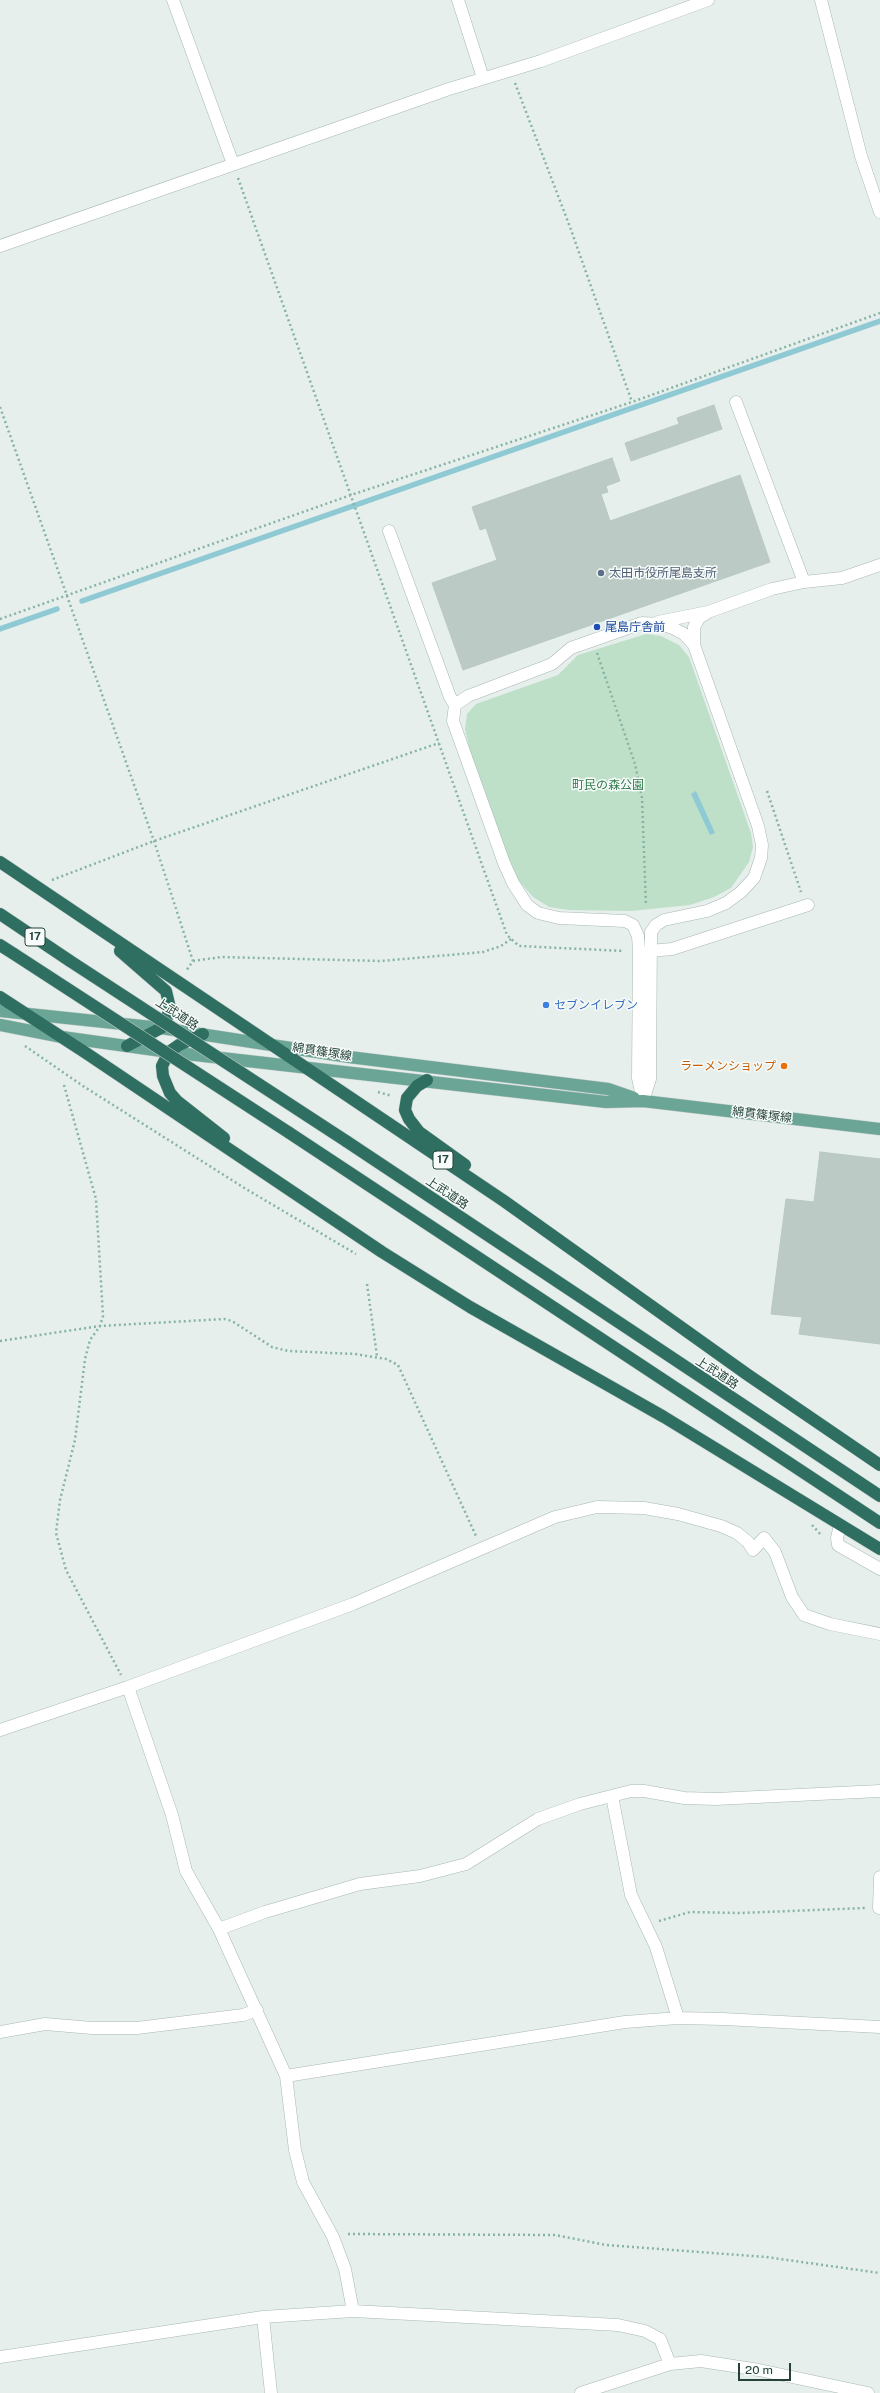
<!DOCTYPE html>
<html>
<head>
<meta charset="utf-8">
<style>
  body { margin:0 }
  #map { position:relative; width:880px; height:2393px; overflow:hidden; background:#e6efeb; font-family:"Public Sans",sans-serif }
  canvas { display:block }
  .scale { position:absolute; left:738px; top:2363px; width:53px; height:18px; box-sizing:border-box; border:2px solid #24423a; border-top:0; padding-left:5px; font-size:12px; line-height:14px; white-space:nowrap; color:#24423a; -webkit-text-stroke:3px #f7fbf9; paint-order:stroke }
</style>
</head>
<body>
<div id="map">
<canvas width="880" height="2393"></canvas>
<div class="scale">20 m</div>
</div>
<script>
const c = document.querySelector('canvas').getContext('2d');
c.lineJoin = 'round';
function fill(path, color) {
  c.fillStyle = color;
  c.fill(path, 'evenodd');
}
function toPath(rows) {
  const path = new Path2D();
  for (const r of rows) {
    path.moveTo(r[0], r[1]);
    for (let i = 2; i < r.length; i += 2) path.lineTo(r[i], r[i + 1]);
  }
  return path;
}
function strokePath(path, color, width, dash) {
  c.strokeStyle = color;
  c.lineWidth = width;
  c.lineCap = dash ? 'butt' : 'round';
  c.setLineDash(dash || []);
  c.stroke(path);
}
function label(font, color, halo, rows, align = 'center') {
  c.font = font + ' "Public Sans","Noto Sans JP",sans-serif';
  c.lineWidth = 3;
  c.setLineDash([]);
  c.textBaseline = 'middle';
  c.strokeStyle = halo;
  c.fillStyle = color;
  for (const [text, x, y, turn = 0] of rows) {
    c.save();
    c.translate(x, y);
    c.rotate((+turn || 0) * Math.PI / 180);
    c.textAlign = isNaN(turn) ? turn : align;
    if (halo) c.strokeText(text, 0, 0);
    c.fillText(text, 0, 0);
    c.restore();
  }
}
const green = toPath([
  [646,634,661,636,679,645,689,657,751,833,753,847,749,862,731,888,714,897,690,905,631,911,569,910,549,907,533,897,519,881,507,854,470,751,465,729,467,714,476,704,558,675,578,655]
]);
const water = toPath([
  [696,791,715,833,710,835,691,794]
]);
const stream = toPath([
  [82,601,880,321],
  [0,629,57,609]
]);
const building = toPath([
  [714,405,722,429,631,461,625,443,679,424,677,418,714,405],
  [612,458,620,481,606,486,608,492,601,494,610,521,740,475,770,562,463,670,432,583,497,560,486,528,480,530,472,507,612,458],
  [820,1152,880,1159,880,1344,799,1334,802,1317,771,1314,786,1199,814,1202,820,1152]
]);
const path = toPath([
  [515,83,570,227,632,402],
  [238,178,507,935,519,946,624,951],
  [0,407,154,841,193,961,186,971],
  [0,619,351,495,632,402,880,313],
  [597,653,635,764,642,798,646,906],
  [767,791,801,892],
  [52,880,154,841,439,743],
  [193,961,221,957,381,961,483,952,501,946,511,939],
  [25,1046,83,1086,246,1189,356,1254],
  [64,1085,96,1199,103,1316,100,1326,90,1340,85,1359,75,1440,60,1500,56,1533,66,1570,121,1675],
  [378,1092,392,1096],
  [367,1284,377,1356],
  [0,1341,100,1326,224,1319,232,1321,272,1347,288,1351,355,1354,386,1359,398,1365,476,1536],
  [812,1525,822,1536],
  [659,1921,690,1912,740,1913,865,1908],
  [348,2234,555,2235,606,2245,766,2257,880,2273]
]);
const minor = toPath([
  [173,0,233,164],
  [458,0,483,78],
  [821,0,861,156,880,212],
  [0,246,449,89,541,61,708,0],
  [736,402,804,582],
  [389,531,450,697,455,705],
  [658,622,708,612,772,589,804,582,842,578,880,565],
  [642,623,660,624,673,628,684,634,694,645,758,826,762,845,761,858,754,878,741,892,726,903,707,911,664,920,656,925,651,932,650,1079,643,1101,638,1078,639,951,638,936,633,925,625,921,559,918,538,913,527,905,513,883,504,863,453,721,455,705,468,696,552,664,571,648,642,623],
  [694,645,694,627,699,618,707,613],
  [650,951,672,949,808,905],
  [840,1525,837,1538,838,1545,880,1569],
  [128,1687,172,1815,186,1871,219,1929,286,2076,295,2150,303,2182,333,2237,345,2269,353,2311],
  [0,1730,128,1687,353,1604,555,1517,597,1507,644,1508,678,1514,721,1526,737,1533,748,1542,753,1550,764,1538,775,1552,792,1597,804,1615,830,1624,880,1634],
  [612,1796,631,1895,656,1947,678,2018],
  [879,1908,880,1877],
  [219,1929,265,1912,360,1884,420,1876,466,1864,538,1819,580,1804,631,1791,644,1791,684,1798,716,1799,880,1791],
  [0,2032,45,2024,92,2028,137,2028,243,2015,257,2010],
  [286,2076,625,2022,678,2018,723,2019,880,2027],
  [263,2317,271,2393],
  [0,2357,263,2317,353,2311,618,2325,645,2331,660,2339,670,2364],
  [581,2393,670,2364,701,2361,759,2370,868,2393]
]);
const major = toPath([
  [0,1011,161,1028,349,1057,608,1089,634,1098],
  [0,1025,62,1037,169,1052,606,1102,643,1101,880,1129]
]);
const highway = toPath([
  [0,862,504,1201,748,1375,880,1465],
  [0,914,70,961],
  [0,945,14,954],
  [120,951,166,991,170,1008,165,1023,161,1028,127,1046],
  [0,997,86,1053,382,1252,470,1307,664,1417,880,1549],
  [203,1034,179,1045,169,1052,162,1066,163,1076,170,1093,177,1101,224,1138],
  [427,1080,417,1086,407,1098,405,1110,409,1119,419,1132,465,1165],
  [288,1132,880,1523],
  [346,1141,880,1496]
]);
const highwayBridge = toPath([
  [14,954,288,1132],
  [70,961,346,1141]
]);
const markers = [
  [601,573,4,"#5c6f8a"],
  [597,627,4,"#1a4fb4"],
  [546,1005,4,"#3f7fe0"],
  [784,1066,4,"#e8710a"]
];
const shields = [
  [35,937,20],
  [443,1160,20]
];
const shieldNames = [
  ["17",35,937],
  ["17",443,1160]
];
const serviceNames = [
  ["太田市役所尾島支所",609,573]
];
const transitNames = [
  ["尾島庁舎前",605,627]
];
const parkNames = [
  ["町民の森公園",608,785]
];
const shopNames = [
  ["セブンイレブン",554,1005]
];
const streetNames = [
  ["上武道路",177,1014,33],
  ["綿貫篠塚線",322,1052,9],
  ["綿貫篠塚線",762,1115,7],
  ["上武道路",447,1193,34],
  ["上武道路",717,1373,33]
];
const foodNames = [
  ["ラーメンショップ",776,1066]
];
fill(green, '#bfe0c8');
fill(water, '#8ec9d4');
strokePath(stream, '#8ec9d4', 5.5);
fill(building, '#bbcac4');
strokePath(building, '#b8c9c2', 1);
strokePath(minor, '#a8b8b2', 13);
strokePath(major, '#c2cac8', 13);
strokePath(highway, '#c2cac8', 13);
strokePath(path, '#86b3a5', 2.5, [2, 3]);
strokePath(minor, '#fff', 12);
strokePath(major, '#6aa596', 12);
strokePath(highway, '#2f6f62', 12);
strokePath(highwayBridge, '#c2cac8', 13, []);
strokePath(highwayBridge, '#2f6f62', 12);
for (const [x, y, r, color] of markers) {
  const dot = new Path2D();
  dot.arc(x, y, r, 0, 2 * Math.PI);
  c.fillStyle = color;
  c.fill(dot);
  strokePath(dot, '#f7fbf9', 1.5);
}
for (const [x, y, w] of shields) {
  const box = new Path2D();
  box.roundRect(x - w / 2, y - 9, w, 18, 3);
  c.fillStyle = '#f7fbf9';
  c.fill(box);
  strokePath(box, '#24423a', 1);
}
label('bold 11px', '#24423a', null, shieldNames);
label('12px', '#4e5e75', '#f7fbf9', serviceNames, 'left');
label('12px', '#164399', '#f7fbf9', transitNames, 'left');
label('12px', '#2d7a4b', '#f7fbf9', parkNames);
label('12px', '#366cbe', '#f7fbf9', shopNames, 'left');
label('12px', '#24423a', '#f7fbf9', streetNames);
label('12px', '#c56008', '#f7fbf9', foodNames, 'right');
</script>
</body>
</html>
